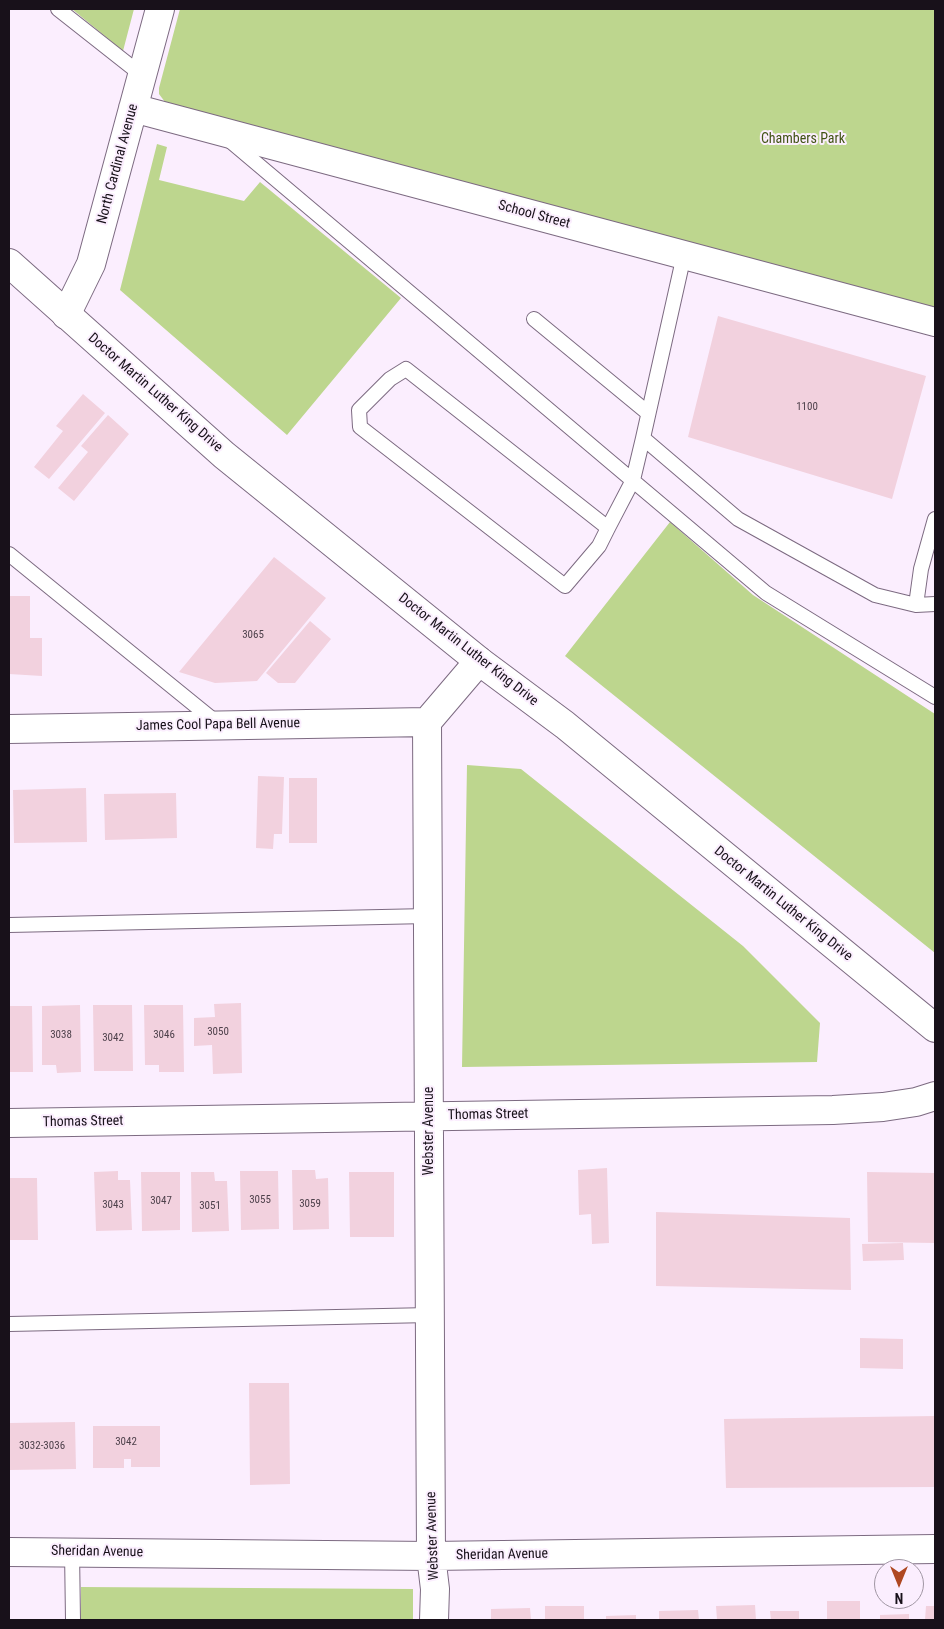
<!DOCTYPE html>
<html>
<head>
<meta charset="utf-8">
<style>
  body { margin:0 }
  #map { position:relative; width:944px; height:1629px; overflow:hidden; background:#fbeefe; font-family:"Roboto Condensed",sans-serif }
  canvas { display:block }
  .frame { position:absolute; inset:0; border:10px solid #18111a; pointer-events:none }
  .north { position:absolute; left:874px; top:1559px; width:50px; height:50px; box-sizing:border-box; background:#fbeefe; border:1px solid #a096a3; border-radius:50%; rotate:180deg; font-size:14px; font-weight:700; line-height:20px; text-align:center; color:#18111a }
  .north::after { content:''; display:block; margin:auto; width:18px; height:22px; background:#af4822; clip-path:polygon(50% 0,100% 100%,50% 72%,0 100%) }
</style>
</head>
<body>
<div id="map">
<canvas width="944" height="1629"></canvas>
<div class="frame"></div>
<div class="north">N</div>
</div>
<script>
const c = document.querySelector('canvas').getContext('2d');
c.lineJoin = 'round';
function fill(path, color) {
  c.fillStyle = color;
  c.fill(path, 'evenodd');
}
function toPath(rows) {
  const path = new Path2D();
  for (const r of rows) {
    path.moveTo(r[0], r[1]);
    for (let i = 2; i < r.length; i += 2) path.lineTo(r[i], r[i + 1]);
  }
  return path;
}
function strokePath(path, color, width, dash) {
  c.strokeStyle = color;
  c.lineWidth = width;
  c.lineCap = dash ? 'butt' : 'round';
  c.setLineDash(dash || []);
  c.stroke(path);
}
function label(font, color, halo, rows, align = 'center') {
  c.font = font + ' "Roboto Condensed",sans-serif';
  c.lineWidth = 4;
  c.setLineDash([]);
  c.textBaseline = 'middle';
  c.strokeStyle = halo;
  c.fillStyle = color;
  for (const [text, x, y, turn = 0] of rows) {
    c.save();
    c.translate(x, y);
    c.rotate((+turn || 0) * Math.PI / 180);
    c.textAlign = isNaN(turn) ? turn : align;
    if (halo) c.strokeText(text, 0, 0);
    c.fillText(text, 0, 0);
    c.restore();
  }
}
const green = toPath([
  [72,9,134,9,123,51],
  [180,9,935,9,935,309,165,102,159,94,159,88],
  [157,144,167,147,159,180,244,201,260,182,401,298,287,435,120,290],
  [670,522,753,595,935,714,935,953,565,656],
  [467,765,521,769,743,946,820,1023,817,1062,462,1067],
  [81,1587,413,1589,413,1620,81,1620]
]);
const building = toPath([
  [718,316,926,376,892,499,688,437],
  [83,394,105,413,49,479,34,467,63,431,56,426],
  [108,415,129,434,74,501,58,488,88,452,81,446],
  [274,557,326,598,257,681,215,683,179,672],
  [9,596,30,596,30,638,42,638,42,676,9,674],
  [310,621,331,639,295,683,278,683,266,673],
  [258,776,284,777,282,834,274,834,273,849,256,848],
  [289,778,317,778,317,843,289,843],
  [86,788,87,842,14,843,13,790],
  [176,793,177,838,105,840,104,794],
  [241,1003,242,1073,213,1074,212,1045,194,1046,194,1018,215,1017,214,1004],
  [80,1005,81,1072,57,1073,56,1065,42,1065,42,1006],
  [93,1005,132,1005,133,1071,94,1071],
  [144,1005,183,1005,184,1072,159,1072,159,1065,145,1065],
  [9,1006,32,1006,33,1072,9,1072],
  [607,1168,609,1243,592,1244,591,1214,579,1215,578,1170],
  [292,1170,315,1170,316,1179,328,1178,329,1229,293,1230],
  [118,1171,118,1180,130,1180,132,1230,96,1231,94,1172],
  [240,1171,278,1171,279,1229,241,1230],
  [141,1172,180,1172,180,1230,142,1231],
  [191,1172,214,1172,215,1181,227,1181,229,1231,192,1232],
  [349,1172,394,1172,394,1237,350,1237],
  [867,1172,935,1173,935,1243,868,1242],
  [9,1178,37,1178,38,1240,9,1240],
  [656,1212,850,1218,851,1290,656,1286],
  [903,1243,904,1260,863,1261,862,1244],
  [860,1338,903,1339,903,1369,860,1368],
  [249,1383,289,1383,290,1484,250,1485],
  [935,1416,935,1487,726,1488,724,1419],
  [75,1422,76,1469,9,1470,9,1423],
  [93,1426,160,1426,160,1467,131,1467,131,1459,124,1459,124,1468,93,1468],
  [827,1601,860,1601,860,1620,827,1620],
  [755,1605,756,1620,717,1620,716,1606],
  [545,1606,584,1606,584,1620,545,1620],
  [926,1606,935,1606,935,1620,925,1620],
  [530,1608,531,1620,491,1620,491,1609],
  [698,1610,699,1620,659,1620,659,1611],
  [770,1611,799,1611,799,1620,771,1620],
  [909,1614,909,1620,880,1620,880,1615],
  [636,1615,636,1620,606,1620,606,1616]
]);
const service = toPath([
  [58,9,143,76],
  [229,140,766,593,935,697],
  [684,255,643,438,738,519,875,595,916,605],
  [534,319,648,413],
  [935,519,921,569,916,605,935,604],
  [608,528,406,369,390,379,359,410,360,427,565,586,599,546,608,528,633,480,643,438],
  [9,554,217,723],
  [9,925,428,916],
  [9,1324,430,1315],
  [72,1551,73,1620]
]);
const minor = toPath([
  [133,108,935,322],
  [66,315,91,264,160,9],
  [9,729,427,722],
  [9,1123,833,1110,883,1107,916,1102,935,1096],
  [9,1552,431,1556,935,1549],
  [434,1620,435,1589,431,1556,427,722,479,661]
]);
const secondary = toPath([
  [9,263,224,455,479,661,565,725,935,1028]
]);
const numberNames = [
  ["1100",807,407],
  ["3065",253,635],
  ["3050",218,1032],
  ["3038",61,1035],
  ["3046",164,1035],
  ["3042",113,1038],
  ["3055",260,1200],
  ["3047",161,1201],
  ["3059",310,1204],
  ["3043",113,1205],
  ["3051",210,1206],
  ["3042",126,1442],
  ["3032-3036",42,1446]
];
const parkNames = [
  ["Chambers Park",803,139]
];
const streetNames = [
  ["North Cardinal Avenue",118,164,-75],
  ["School Street",534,215,15],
  ["Doctor Martin Luther King Drive",155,393,41],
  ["Doctor Martin Luther King Drive",468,650,38],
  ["James Cool Papa Bell Avenue",218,725,-1],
  ["Doctor Martin Luther King Drive",783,904,39],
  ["Thomas Street",488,1115,-1],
  ["Thomas Street",83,1122,-1],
  ["Webster Avenue",429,1131,-90],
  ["Webster Avenue",433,1536,-92],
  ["Sheridan Avenue",97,1552,1],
  ["Sheridan Avenue",502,1555,-1]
];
fill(green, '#bdd68e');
fill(building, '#f2d1de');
strokePath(service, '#7c6a81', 16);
strokePath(minor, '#7c6a81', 30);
strokePath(secondary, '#7c6a81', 30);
strokePath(service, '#fff', 14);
strokePath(minor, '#fff', 28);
strokePath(secondary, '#fff', 28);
label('11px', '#4e414b', null, numberNames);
label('14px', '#415315', '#fbeefe', parkNames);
label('14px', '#18111a', '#fbeefe', streetNames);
</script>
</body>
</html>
